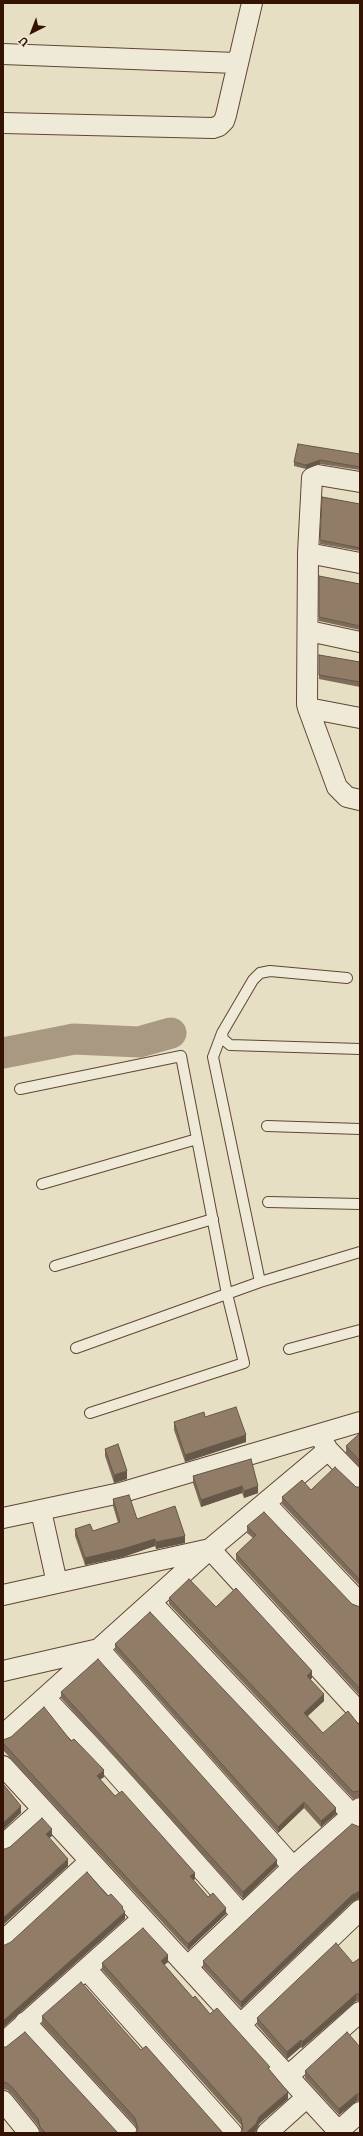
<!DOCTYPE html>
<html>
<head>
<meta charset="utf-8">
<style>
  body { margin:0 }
  #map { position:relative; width:363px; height:2136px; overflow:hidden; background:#e7dfc3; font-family:"IM FELL DW Pica",serif }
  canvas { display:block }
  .frame { position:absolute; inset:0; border:4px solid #341204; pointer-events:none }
  .north { position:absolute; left:12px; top:12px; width:40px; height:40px; -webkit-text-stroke:3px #efead8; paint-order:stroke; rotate:222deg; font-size:11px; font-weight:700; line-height:16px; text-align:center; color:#341204 }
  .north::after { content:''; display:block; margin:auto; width:14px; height:18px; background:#341204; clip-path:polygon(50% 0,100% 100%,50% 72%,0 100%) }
</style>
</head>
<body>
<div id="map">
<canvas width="363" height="2136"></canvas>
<div class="frame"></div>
<div class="north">U</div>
</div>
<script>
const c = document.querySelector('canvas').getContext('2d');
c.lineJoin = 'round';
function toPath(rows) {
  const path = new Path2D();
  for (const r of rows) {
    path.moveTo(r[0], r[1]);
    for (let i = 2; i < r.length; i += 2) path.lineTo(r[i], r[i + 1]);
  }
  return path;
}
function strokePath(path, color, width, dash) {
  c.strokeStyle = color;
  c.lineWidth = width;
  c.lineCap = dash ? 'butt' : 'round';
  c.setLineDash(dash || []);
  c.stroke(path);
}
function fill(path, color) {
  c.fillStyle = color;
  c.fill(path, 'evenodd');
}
const river = toPath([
  [3,1053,74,1039,139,1042,171,1033]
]);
const service = toPath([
  [222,1033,223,1039,230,1045,360,1049],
  [20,1089,181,1056,227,1294,244,1363,90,1413],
  [267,1126,360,1129],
  [42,1184,197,1139],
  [268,1202,360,1204],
  [55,1266,213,1219],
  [260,1282,213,1057,222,1033,253,980,260,973,270,971,347,978],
  [76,1348,260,1282,360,1252],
  [289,1349,360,1330]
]);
const minor = toPath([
  [3,54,236,63],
  [3,123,213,128,219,126,224,121,226,115,252,3],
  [360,482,318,475,312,478,308,553,307,704,308,708,360,718],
  [308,553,360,563],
  [309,631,360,642],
  [308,708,337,787,347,797,360,800],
  [321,1438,328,1450,360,1483],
  [265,1503,360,1603],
  [41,1511,57,1583],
  [3,1518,120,1493,360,1422],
  [3,1595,210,1549,360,1713],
  [151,1602,360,1823],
  [3,1671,99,1649,293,1867],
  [45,1698,107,1763,242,1915],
  [3,1735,210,1549,328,1450],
  [3,1766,340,2133],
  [3,1845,42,1810],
  [3,1941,90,1861],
  [188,1966,293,1867,360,1808],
  [86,1969,232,2133],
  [25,2022,127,2133],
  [241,2024,360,1910],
  [3,2043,142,1919],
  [288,2076,360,2012],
  [3,2101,29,2133],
  [339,2131,360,2112],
  [267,2133,306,2098]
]);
const wall = toPath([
  [360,454,360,470,320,464,306,469,294,466,294,462],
  [322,497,360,504,360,551,320,544],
  [319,576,360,584,360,630,319,621],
  [319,655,360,662,360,687,319,679],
  [205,1417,246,1442,185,1462,174,1430,174,1422],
  [360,1433,360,1468,346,1453,346,1446],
  [105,1449,127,1479,114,1483,105,1456],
  [251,1459,258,1493,244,1498,242,1493,201,1507,193,1483,193,1476],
  [356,1487,360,1487,360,1586,282,1504,282,1497,311,1490],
  [113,1499,137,1519,185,1543,156,1549,155,1546,123,1557,85,1565,75,1536,75,1529,93,1531,118,1523,113,1506],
  [247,1526,352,1604,360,1607,360,1696,236,1560,236,1554,253,1538,247,1533],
  [169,1598,216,1607,312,1678,310,1680,324,1701,308,1716,323,1733,360,1726,360,1798,353,1799,169,1604],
  [115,1644,336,1814,321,1827,304,1808,278,1833,115,1650],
  [61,1692,277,1866,243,1899,61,1698],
  [11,1737,71,1741,104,1777,100,1779,115,1796,195,1879,193,1880,208,1897,226,1914,188,1950,3,1750,3,1740],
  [360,1827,360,1898,352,1902,241,2008,203,1967,203,1961],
  [360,1958,360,2001,356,2001,302,2048,301,2047,287,2059,257,2025,257,2018,353,1963],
  [168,1962,164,1965,193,1998,210,2014,270,2071,288,2099,259,2124,256,2131,254,2133,240,2133,242,2131,241,2125,102,1970,102,1963],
  [42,2016,141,2050,223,2133,137,2131,135,2125,42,2024],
  [3,2047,118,2133,40,2133,38,2126,12,2094,7,2090,3,2089],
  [360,2047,360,2101,357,2101,339,2115,305,2078,305,2071]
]);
const shadedWall = toPath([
  [320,460,320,464,306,469,306,465],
  [246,1435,246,1442,185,1462,185,1455],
  [127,1471,127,1479,114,1483,114,1475],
  [242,1486,242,1493,201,1507,201,1500],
  [258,1486,258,1493,244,1498,244,1491],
  [185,1536,185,1543,156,1549,156,1542],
  [155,1539,155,1546,123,1557,85,1565,85,1558],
  [312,1671,312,1678,307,1683,307,1676],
  [324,1694,324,1701,304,1719,304,1713],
  [104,1770,104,1777,97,1782,97,1776],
  [304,1802,304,1808,278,1833,278,1827],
  [21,1806,21,1813,3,1830,3,1823],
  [336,1808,336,1814,321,1827,321,1821],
  [52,1829,52,1836,46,1841,46,1834],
  [68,1859,68,1866,3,1925,3,1918],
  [277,1860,277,1866,243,1899,243,1892],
  [195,1873,195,1879,190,1883,190,1876],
  [360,1891,360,1898,352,1902,241,2008,241,2002,352,1895],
  [123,1907,123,1913,125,1912,125,1919,3,2028,3,2021],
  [226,1908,226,1914,188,1950,188,1944],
  [168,1955,168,1962,161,1968,161,1961],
  [356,1994,356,2001,302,2048,302,2042],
  [301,2040,301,2047,287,2059,287,2052],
  [288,2092,288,2099,259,2124,256,2131,254,2133,246,2133,259,2117],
  [357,2094,357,2101,339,2115,339,2109]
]);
const building = toPath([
  [298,444,360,454,360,467,320,460,306,465,294,462,298,444],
  [322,497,360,504,360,548,320,540,322,497],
  [319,576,360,584,360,626,319,617,319,576],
  [319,655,360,662,360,682,319,675,319,655],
  [236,1407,246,1435,185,1455,174,1422,204,1412,205,1417,236,1407],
  [360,1433,360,1461,346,1446,360,1433],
  [118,1444,127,1471,114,1475,105,1449,118,1444],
  [251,1459,258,1486,244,1491,242,1486,201,1500,193,1476,251,1459],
  [335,1467,356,1487,360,1487,360,1580,282,1497,302,1480,311,1490,335,1467],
  [129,1495,137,1519,175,1506,185,1536,156,1542,155,1539,123,1549,85,1558,75,1529,90,1524,93,1531,120,1522,113,1499,129,1495],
  [264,1512,352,1604,360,1607,360,1689,236,1554,256,1535,247,1526,264,1512],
  [189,1579,216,1607,236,1588,312,1671,307,1676,324,1694,304,1713,323,1733,348,1711,360,1726,360,1791,353,1792,169,1598,189,1579],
  [150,1612,336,1808,321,1821,304,1802,278,1827,115,1644,150,1612],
  [98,1659,277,1860,243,1892,61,1692,98,1659],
  [44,1707,71,1741,74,1739,104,1770,97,1776,115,1796,122,1791,195,1873,190,1876,208,1897,213,1893,226,1908,188,1944,3,1743,3,1740,11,1737,44,1707],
  [3,1784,21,1806,3,1823,3,1784],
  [42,1818,52,1829,46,1834,68,1859,3,1918,3,1849,5,1849,10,1847,42,1818],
  [352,1824,360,1827,360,1891,352,1895,241,2002,203,1961,301,1869,352,1824],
  [87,1872,106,1894,108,1896,111,1894,123,1907,122,1908,125,1912,3,2021,3,1945,5,1945,11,1942,87,1872],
  [143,1928,168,1955,161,1961,193,1998,195,1996,210,2014,217,2008,270,2067,268,2068,288,2092,259,2117,256,2124,246,2133,240,2133,243,2129,241,2118,102,1963,143,1928],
  [336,1943,353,1963,360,1958,360,1994,356,1994,302,2042,301,2040,287,2052,257,2018,336,1943],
  [81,1982,141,2050,146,2046,223,2133,135,2133,138,2129,135,2118,42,2016,81,1982],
  [25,2032,118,2133,46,2133,40,2127,38,2119,12,2087,7,2083,3,2082,3,2047,6,2047,25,2032],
  [347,2032,360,2047,360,2094,357,2094,339,2109,305,2071,347,2032]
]);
strokePath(river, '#aa9982', 31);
strokePath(service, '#614534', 12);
strokePath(minor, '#614534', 22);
strokePath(service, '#efead8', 10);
strokePath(minor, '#efead8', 20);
fill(wall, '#7d6c59');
fill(shadedWall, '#665848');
fill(building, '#917d67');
strokePath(building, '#665848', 1);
</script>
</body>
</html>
